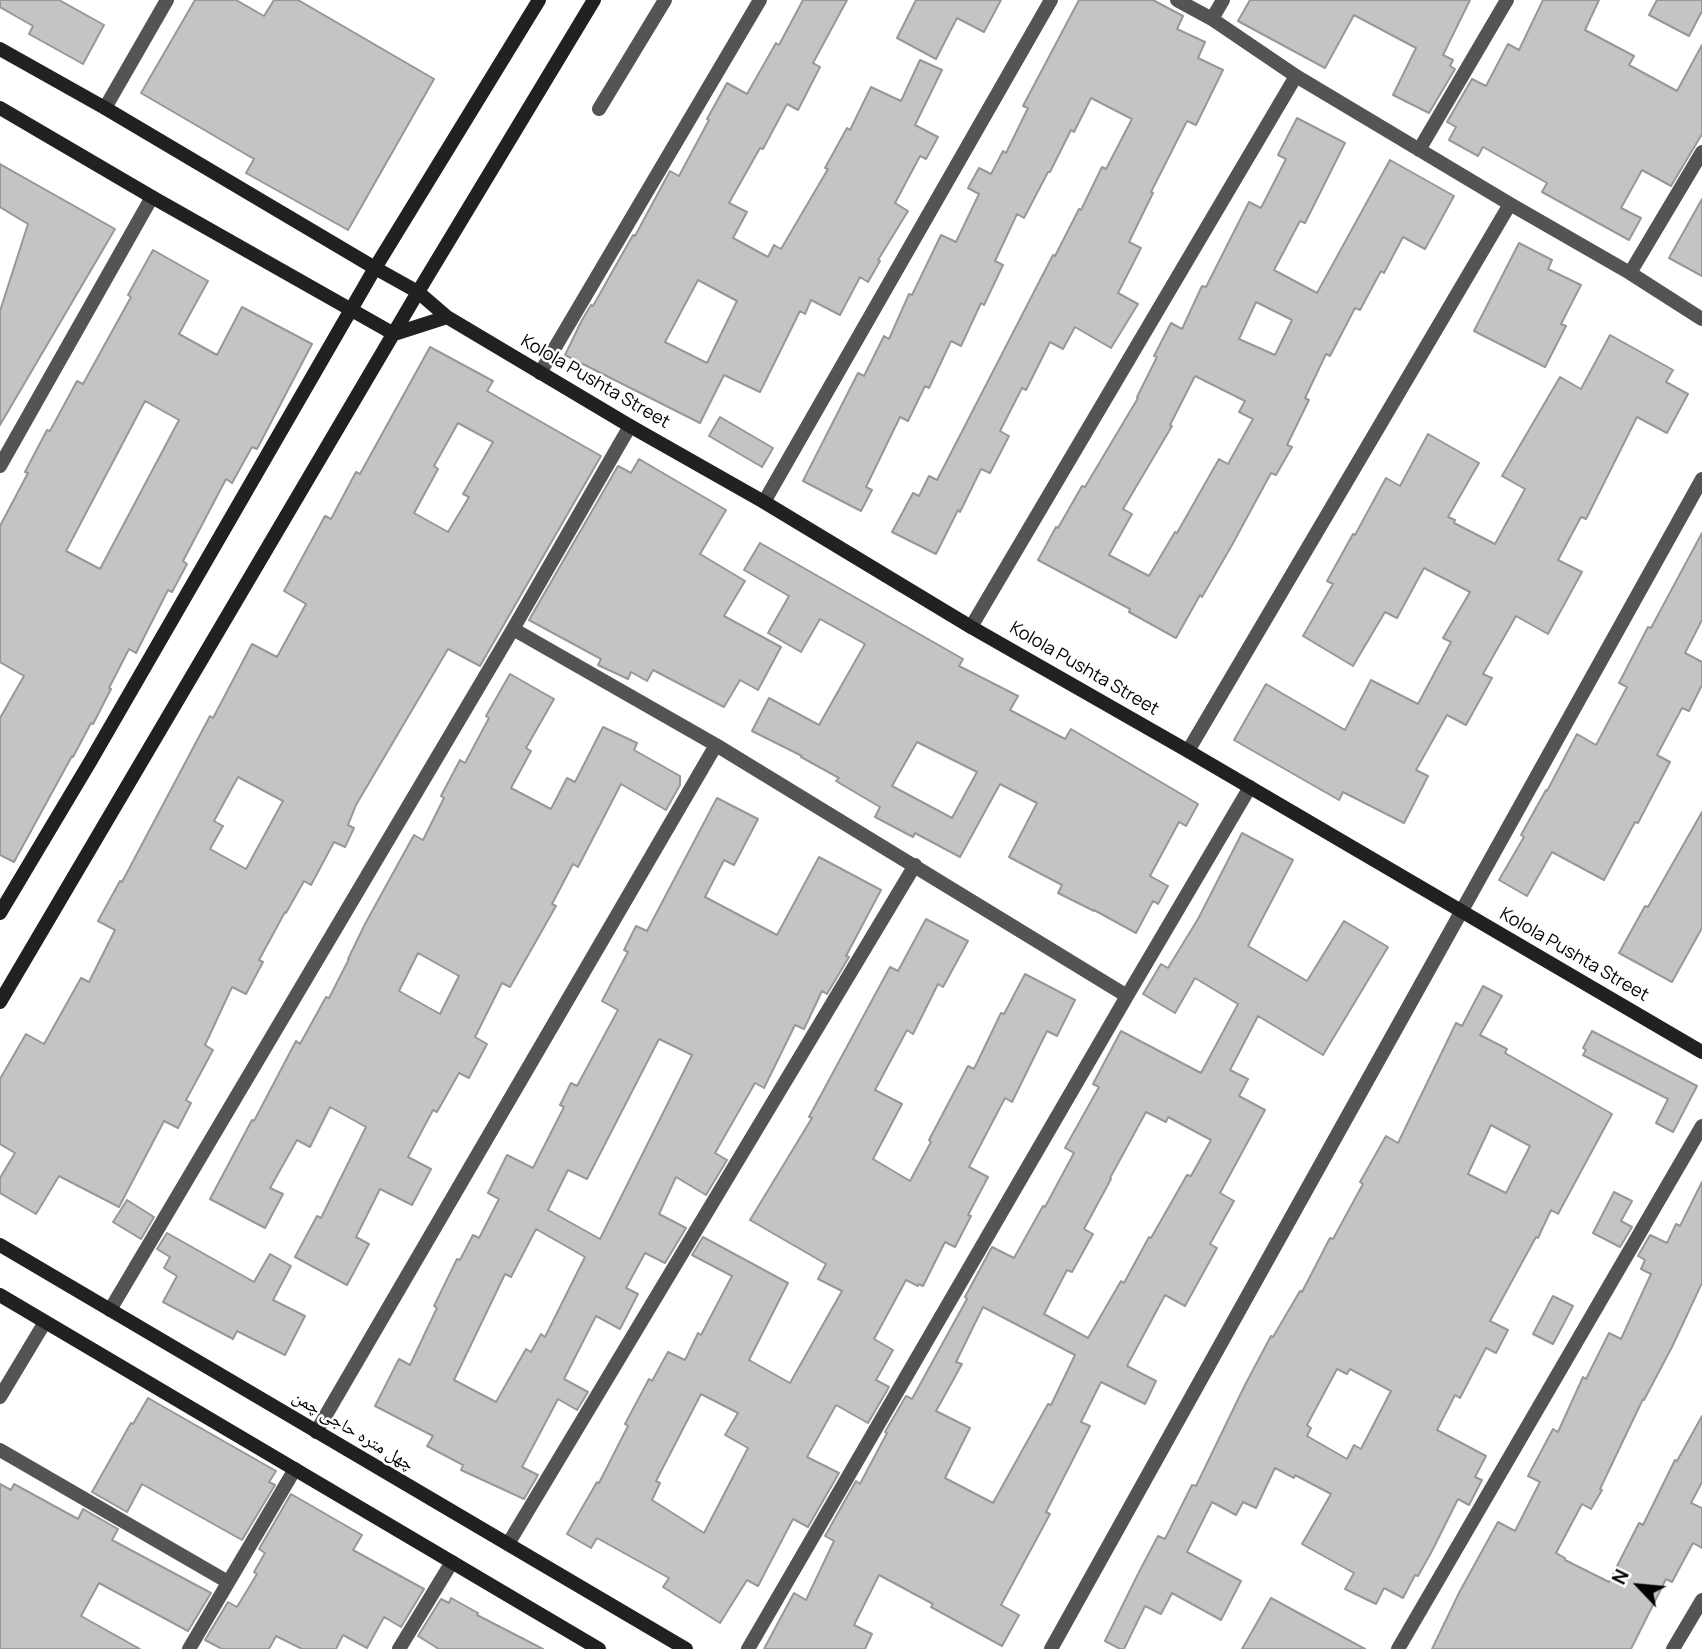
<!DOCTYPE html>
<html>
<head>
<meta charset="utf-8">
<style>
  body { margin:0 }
  #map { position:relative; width:1702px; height:1649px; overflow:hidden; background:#fff; font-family:Manrope,sans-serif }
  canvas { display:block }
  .north { position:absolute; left:1604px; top:1551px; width:70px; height:70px; -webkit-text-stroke:5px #fff; paint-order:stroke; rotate:296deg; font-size:19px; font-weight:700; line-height:28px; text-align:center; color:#000 }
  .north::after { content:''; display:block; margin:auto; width:24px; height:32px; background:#000; clip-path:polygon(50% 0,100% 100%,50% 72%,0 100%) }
</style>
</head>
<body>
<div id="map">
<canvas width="1702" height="1649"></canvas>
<div class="north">N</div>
</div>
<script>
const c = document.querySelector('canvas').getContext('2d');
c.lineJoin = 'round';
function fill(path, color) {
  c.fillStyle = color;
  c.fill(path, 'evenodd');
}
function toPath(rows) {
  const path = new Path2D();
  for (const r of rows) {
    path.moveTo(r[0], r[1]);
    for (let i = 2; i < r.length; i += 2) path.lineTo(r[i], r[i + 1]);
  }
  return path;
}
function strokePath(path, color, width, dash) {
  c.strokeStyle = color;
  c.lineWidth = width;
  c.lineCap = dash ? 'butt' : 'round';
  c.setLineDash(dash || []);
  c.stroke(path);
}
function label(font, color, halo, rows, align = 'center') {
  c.font = font + ' Manrope,"Noto Naskh Arabic",sans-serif';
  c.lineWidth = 5;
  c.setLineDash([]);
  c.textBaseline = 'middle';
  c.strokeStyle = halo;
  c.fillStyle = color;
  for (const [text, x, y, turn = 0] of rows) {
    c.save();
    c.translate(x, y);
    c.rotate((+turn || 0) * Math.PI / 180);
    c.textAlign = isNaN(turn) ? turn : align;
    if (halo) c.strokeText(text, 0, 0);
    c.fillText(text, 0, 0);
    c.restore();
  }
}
const building = toPath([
  [0,0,59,0,104,25,83,64,29,34,33,26,0,7,0,0],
  [195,0,236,0,264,16,274,0,298,0,434,79,348,230,246,173,254,159,141,93,195,0],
  [803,0,847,0,813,63,820,67,798,110,787,104,763,149,760,148,729,203,747,212,733,238,768,257,774,245,781,249,828,169,825,168,847,128,850,130,871,87,901,101,920,60,942,70,915,125,938,137,926,159,920,156,895,203,908,211,878,260,880,261,868,282,860,277,840,315,811,300,805,314,800,311,760,392,724,375,700,423,565,355,582,320,591,305,593,306,633,235,635,236,670,171,679,176,709,120,707,119,727,83,747,94,776,43,779,45,803,0],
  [698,280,737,301,707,363,665,342,698,280],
  [916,0,1001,0,984,32,957,18,936,59,897,38,916,0],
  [1079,0,1153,0,1183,16,1177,29,1205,42,1198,58,1223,70,1196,125,1187,121,1151,192,1153,193,1129,242,1141,248,1118,293,1138,304,1111,348,1075,327,1063,349,1050,342,1026,390,1022,388,1000,431,1009,436,990,473,981,469,960,512,958,510,936,554,892,532,913,493,919,496,929,476,937,480,1053,255,1055,256,1079,209,1081,210,1102,167,1106,169,1132,119,1091,98,1074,132,1071,130,1050,172,1048,172,1024,218,1017,214,995,261,1003,265,984,305,981,303,961,346,951,341,929,388,925,386,908,421,900,417,866,487,872,490,861,511,803,481,858,373,864,376,884,336,889,339,909,294,912,295,941,235,956,242,979,194,968,188,979,168,991,174,1003,151,1006,153,1028,108,1023,106,1079,0],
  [1250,0,1470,0,1443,55,1453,60,1450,66,1455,69,1429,113,1393,95,1416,48,1354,15,1325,68,1238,21,1250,0],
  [1543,0,1599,0,1585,30,1634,56,1629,65,1677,91,1702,45,1702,134,1671,186,1642,170,1621,208,1641,218,1629,240,1542,192,1547,183,1483,147,1478,156,1449,140,1456,127,1447,122,1472,79,1486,86,1508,44,1519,50,1543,0],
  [1657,0,1702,0,1702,11,1689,36,1649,15,1657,0],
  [1297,118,1345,143,1305,223,1300,221,1274,270,1317,293,1390,160,1454,196,1425,249,1403,237,1384,273,1381,271,1360,310,1355,308,1330,356,1326,354,1305,398,1309,400,1287,445,1292,447,1276,475,1271,473,1232,545,1202,597,1200,595,1176,638,1129,612,1130,609,1038,560,1056,527,1058,528,1082,486,1085,487,1138,398,1137,397,1157,357,1154,356,1171,323,1182,329,1202,286,1206,287,1249,202,1261,208,1286,159,1278,155,1297,118],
  [1256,302,1292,320,1275,355,1239,339,1256,302],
  [1195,376,1245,401,1239,412,1253,419,1228,464,1219,459,1177,533,1175,532,1149,576,1109,555,1132,514,1123,509,1172,426,1170,425,1195,376],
  [0,164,115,229,0,425,0,311,28,224,0,207,0,164],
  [1702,199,1702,276,1669,258,1702,199],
  [1519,243,1552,260,1548,269,1581,285,1561,324,1566,326,1545,367,1474,331,1519,243],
  [153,250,208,281,179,334,217,355,242,307,312,344,257,449,252,447,232,483,226,479,183,561,187,564,172,592,168,590,136,653,129,649,109,688,111,689,93,724,91,723,73,757,72,756,14,862,0,855,0,718,24,676,0,662,0,526,28,473,25,472,47,430,50,431,77,381,83,384,131,297,128,295,153,250],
  [145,401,179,420,100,569,66,551,145,401],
  [1610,335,1673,370,1666,382,1688,394,1667,433,1637,417,1586,519,1581,517,1558,560,1582,572,1548,634,1516,616,1483,674,1492,678,1466,725,1447,715,1416,770,1428,776,1404,823,1343,792,1339,800,1234,740,1266,684,1345,730,1371,680,1418,704,1451,642,1443,638,1470,592,1424,568,1397,618,1385,612,1353,666,1303,636,1333,584,1327,581,1353,534,1355,535,1386,478,1400,486,1428,434,1479,463,1448,517,1455,520,1454,523,1495,544,1525,489,1502,476,1560,377,1581,389,1610,335],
  [430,347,493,381,487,391,601,456,480,666,448,649,356,805,348,825,354,828,345,847,334,842,311,885,304,881,286,913,285,912,259,960,263,962,246,994,232,987,205,1045,213,1050,186,1100,191,1103,178,1128,164,1121,119,1207,59,1176,36,1214,0,1193,0,1178,15,1153,0,1144,0,1079,26,1034,44,1044,81,978,89,982,115,930,98,921,120,881,122,882,210,716,213,718,252,644,277,657,306,604,284,591,325,516,331,519,356,472,360,474,430,347],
  [458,423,493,442,463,494,469,497,448,532,414,513,438,469,434,466,458,423],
  [238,777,283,801,246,869,210,849,223,826,214,821,238,777],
  [720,417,773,448,762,467,709,436,720,417],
  [639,459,726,510,700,554,745,581,724,616,781,647,758,690,740,680,724,707,653,670,647,681,631,672,628,679,598,665,601,659,529,620,618,466,631,473,639,459],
  [1702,533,1702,620,1685,653,1702,662,1702,685,1689,711,1682,708,1657,755,1670,762,1638,823,1635,822,1604,880,1552,852,1527,896,1499,880,1524,837,1521,835,1546,790,1547,791,1577,734,1596,745,1627,687,1619,683,1648,627,1651,628,1702,533],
  [760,543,963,659,959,666,1018,696,1010,710,1065,739,1071,729,1198,804,1186,826,1179,822,1150,876,1168,886,1158,904,1153,901,1136,933,1094,910,1094,911,1058,893,1062,885,1009,857,1037,803,1000,784,960,857,915,833,913,837,875,817,880,807,836,781,839,778,801,757,802,756,752,731,769,698,819,725,865,644,820,619,801,652,768,633,789,596,744,570,760,543],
  [917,742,977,772,952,818,892,786,917,742],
  [510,674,554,699,526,748,531,751,511,788,551,809,567,778,575,782,603,727,637,743,634,750,680,776,680,785,666,810,621,784,578,867,573,864,552,904,556,906,510,987,502,983,475,1037,487,1044,469,1078,459,1073,437,1112,433,1110,408,1157,431,1169,412,1205,380,1189,356,1237,369,1244,347,1285,295,1257,317,1216,321,1218,366,1127,330,1107,310,1147,297,1140,270,1188,283,1194,265,1228,210,1199,252,1120,254,1121,296,1041,300,1044,326,997,329,998,349,959,348,959,365,924,414,835,423,840,444,798,441,796,460,760,465,763,489,718,486,716,510,674],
  [418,953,459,976,440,1014,399,991,418,953],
  [717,798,758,819,734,865,724,860,705,897,777,935,819,857,881,890,846,956,849,957,827,994,822,991,804,1029,795,1025,764,1088,755,1083,715,1153,727,1160,706,1195,676,1177,659,1214,686,1228,665,1263,645,1253,626,1288,638,1294,620,1329,596,1316,564,1379,588,1392,577,1410,558,1399,522,1467,538,1475,524,1499,461,1470,463,1465,427,1446,433,1436,375,1406,399,1359,410,1365,437,1308,434,1306,457,1259,460,1260,473,1235,479,1238,499,1199,488,1193,507,1155,533,1168,564,1107,560,1105,571,1083,577,1086,618,1010,602,1001,628,952,624,950,636,926,647,931,717,798],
  [659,1039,692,1055,600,1239,548,1210,568,1170,587,1179,659,1039],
  [536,1229,585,1257,545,1337,541,1334,531,1352,526,1349,496,1402,454,1380,505,1274,511,1277,536,1229],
  [1702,812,1702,928,1672,982,1619,953,1645,906,1648,907,1702,812],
  [1242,833,1293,860,1248,946,1307,981,1344,921,1388,947,1323,1055,1258,1016,1230,1070,1248,1079,1239,1096,1265,1110,1220,1193,1234,1201,1210,1244,1217,1248,1185,1306,1165,1295,1127,1366,1156,1381,1145,1404,1101,1382,1081,1422,1090,1426,1046,1512,1050,1514,1001,1605,1019,1615,1002,1646,931,1607,933,1604,879,1575,854,1625,872,1634,865,1649,764,1649,794,1593,806,1600,834,1541,825,1536,856,1481,860,1484,887,1433,885,1432,906,1396,912,1399,967,1299,965,1297,992,1247,1014,1258,1043,1206,1045,1207,1074,1153,1065,1148,1099,1087,1093,1084,1121,1031,1201,1073,1238,1004,1195,978,1175,1013,1143,994,1161,964,1168,968,1198,919,1242,833],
  [1146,1112,1166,1122,1168,1117,1211,1140,1191,1176,1187,1175,1151,1238,1149,1237,1124,1283,1121,1281,1088,1338,1044,1314,1067,1270,1072,1272,1093,1234,1084,1229,1111,1179,1110,1178,1146,1112],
  [983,1307,1075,1355,1051,1405,1048,1404,993,1503,945,1478,970,1428,936,1411,962,1364,956,1362,983,1307],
  [926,919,968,941,943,987,938,984,913,1034,907,1030,875,1090,902,1104,873,1159,910,1181,931,1142,929,1140,968,1066,974,1069,1001,1013,1004,1014,1025,974,1075,1000,1057,1036,1047,1031,1012,1102,1005,1098,969,1167,988,1177,968,1215,971,1216,955,1247,945,1242,923,1286,919,1284,918,1286,906,1280,874,1339,893,1350,876,1380,889,1387,868,1423,836,1405,807,1457,839,1473,808,1527,793,1519,758,1586,747,1580,720,1623,663,1587,669,1578,597,1538,591,1548,567,1534,597,1482,599,1483,628,1426,625,1424,649,1379,652,1381,668,1352,685,1360,698,1333,701,1335,732,1276,692,1255,703,1237,788,1283,749,1360,790,1383,842,1291,818,1279,826,1264,750,1220,812,1118,809,1117,890,967,898,971,926,919],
  [701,1394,738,1413,725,1435,748,1448,704,1533,652,1500,660,1483,656,1481,701,1394],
  [1483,986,1502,996,1480,1035,1507,1049,1505,1053,1612,1114,1558,1214,1551,1210,1538,1238,1536,1237,1490,1321,1508,1330,1496,1353,1486,1348,1460,1398,1455,1395,1437,1430,1486,1456,1475,1477,1482,1480,1469,1505,1458,1499,1432,1551,1418,1576,1415,1575,1403,1598,1384,1588,1376,1604,1345,1589,1354,1573,1302,1544,1331,1494,1295,1475,1294,1478,1275,1468,1256,1508,1243,1502,1236,1515,1212,1502,1187,1552,1241,1581,1221,1620,1172,1593,1161,1614,1145,1606,1124,1649,1120,1649,1105,1641,1138,1574,1158,1536,1165,1539,1192,1485,1196,1486,1245,1385,1271,1336,1273,1337,1300,1291,1302,1292,1330,1238,1333,1239,1363,1184,1360,1182,1386,1136,1398,1143,1456,1023,1462,1026,1483,986],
  [1491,1125,1530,1146,1506,1193,1468,1174,1491,1125],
  [1337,1369,1347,1374,1350,1369,1391,1391,1361,1449,1354,1445,1347,1459,1307,1436,1311,1428,1307,1425,1337,1369],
  [1592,1031,1697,1086,1673,1132,1656,1123,1668,1099,1583,1055,1586,1050,1583,1048,1592,1031],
  [1702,1182,1702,1283,1672,1347,1644,1400,1643,1399,1600,1489,1602,1490,1591,1509,1582,1504,1556,1553,1565,1558,1565,1560,1609,1582,1639,1523,1643,1525,1675,1460,1677,1461,1702,1416,1702,1482,1691,1503,1702,1508,1702,1548,1693,1543,1672,1582,1666,1579,1631,1649,1432,1649,1460,1591,1498,1522,1515,1531,1540,1482,1528,1476,1553,1429,1558,1432,1583,1377,1586,1379,1609,1333,1621,1339,1651,1274,1641,1269,1645,1260,1638,1256,1650,1235,1667,1243,1676,1224,1680,1226,1702,1182],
  [1614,1192,1632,1201,1621,1221,1632,1227,1620,1247,1593,1233,1614,1192],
  [127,1200,154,1217,141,1239,113,1222,127,1200],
  [167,1233,254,1282,270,1254,291,1266,273,1300,305,1316,285,1355,237,1331,233,1339,163,1302,177,1276,164,1268,170,1257,157,1249,167,1233],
  [1553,1296,1573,1306,1553,1344,1533,1334,1553,1296],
  [148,1398,276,1471,269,1482,275,1485,242,1540,142,1484,127,1512,92,1492,131,1423,133,1424,148,1398],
  [0,1484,11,1490,14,1484,78,1519,83,1509,118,1529,112,1540,211,1593,188,1631,99,1583,81,1616,140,1649,0,1649,0,1484],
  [291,1494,362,1535,353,1550,424,1589,401,1627,384,1617,367,1648,343,1635,336,1649,302,1649,276,1636,269,1649,222,1649,205,1640,228,1602,237,1607,257,1574,254,1572,265,1553,259,1549,291,1494],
  [451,1598,478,1613,477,1615,543,1649,439,1649,418,1636,441,1599,449,1603,451,1598],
  [1271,1598,1365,1649,1242,1649,1271,1598]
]);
const street = toPath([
  [1177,0,1212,19,1296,76,1510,204,1630,273,1702,319],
  [1212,19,1223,0],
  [105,108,167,0],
  [599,109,665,0],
  [1419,150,1507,0],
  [1630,273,1702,152],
  [540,373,760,0],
  [0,466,152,197],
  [764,502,1051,0],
  [971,627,1296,76],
  [513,629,716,745,1127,996],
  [1188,751,1510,204],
  [110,1310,513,629,630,426],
  [0,1397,45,1322],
  [316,1432,716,745],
  [0,1450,228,1582],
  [508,1544,915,865],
  [189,1649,295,1469],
  [399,1649,452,1562],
  [748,1649,1127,996,1250,787],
  [1051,1649,1702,479],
  [1398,1649,1702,1126],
  [1673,1649,1702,1600]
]);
const secondary = toPath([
  [0,49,105,108,375,268,418,292,447,317,630,426,764,502,971,627,1188,751,1702,1052],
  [0,108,152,197,394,334,447,317],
  [0,913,90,762,375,268,539,0],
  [0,1002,418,292,594,0],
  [0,1245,686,1649],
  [0,1295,599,1649]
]);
const streetNames = [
  ["Kolola Pushta Street",595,382,30],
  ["Kolola Pushta Street",1084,669,30],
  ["Kolola Pushta Street",1574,955,30],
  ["چهل متره حاجی چمن",353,1431,31]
];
fill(building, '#c4c4c4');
strokePath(building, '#989898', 2);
strokePath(street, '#545454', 14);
strokePath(secondary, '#212121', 14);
label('18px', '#000', '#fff', streetNames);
</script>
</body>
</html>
